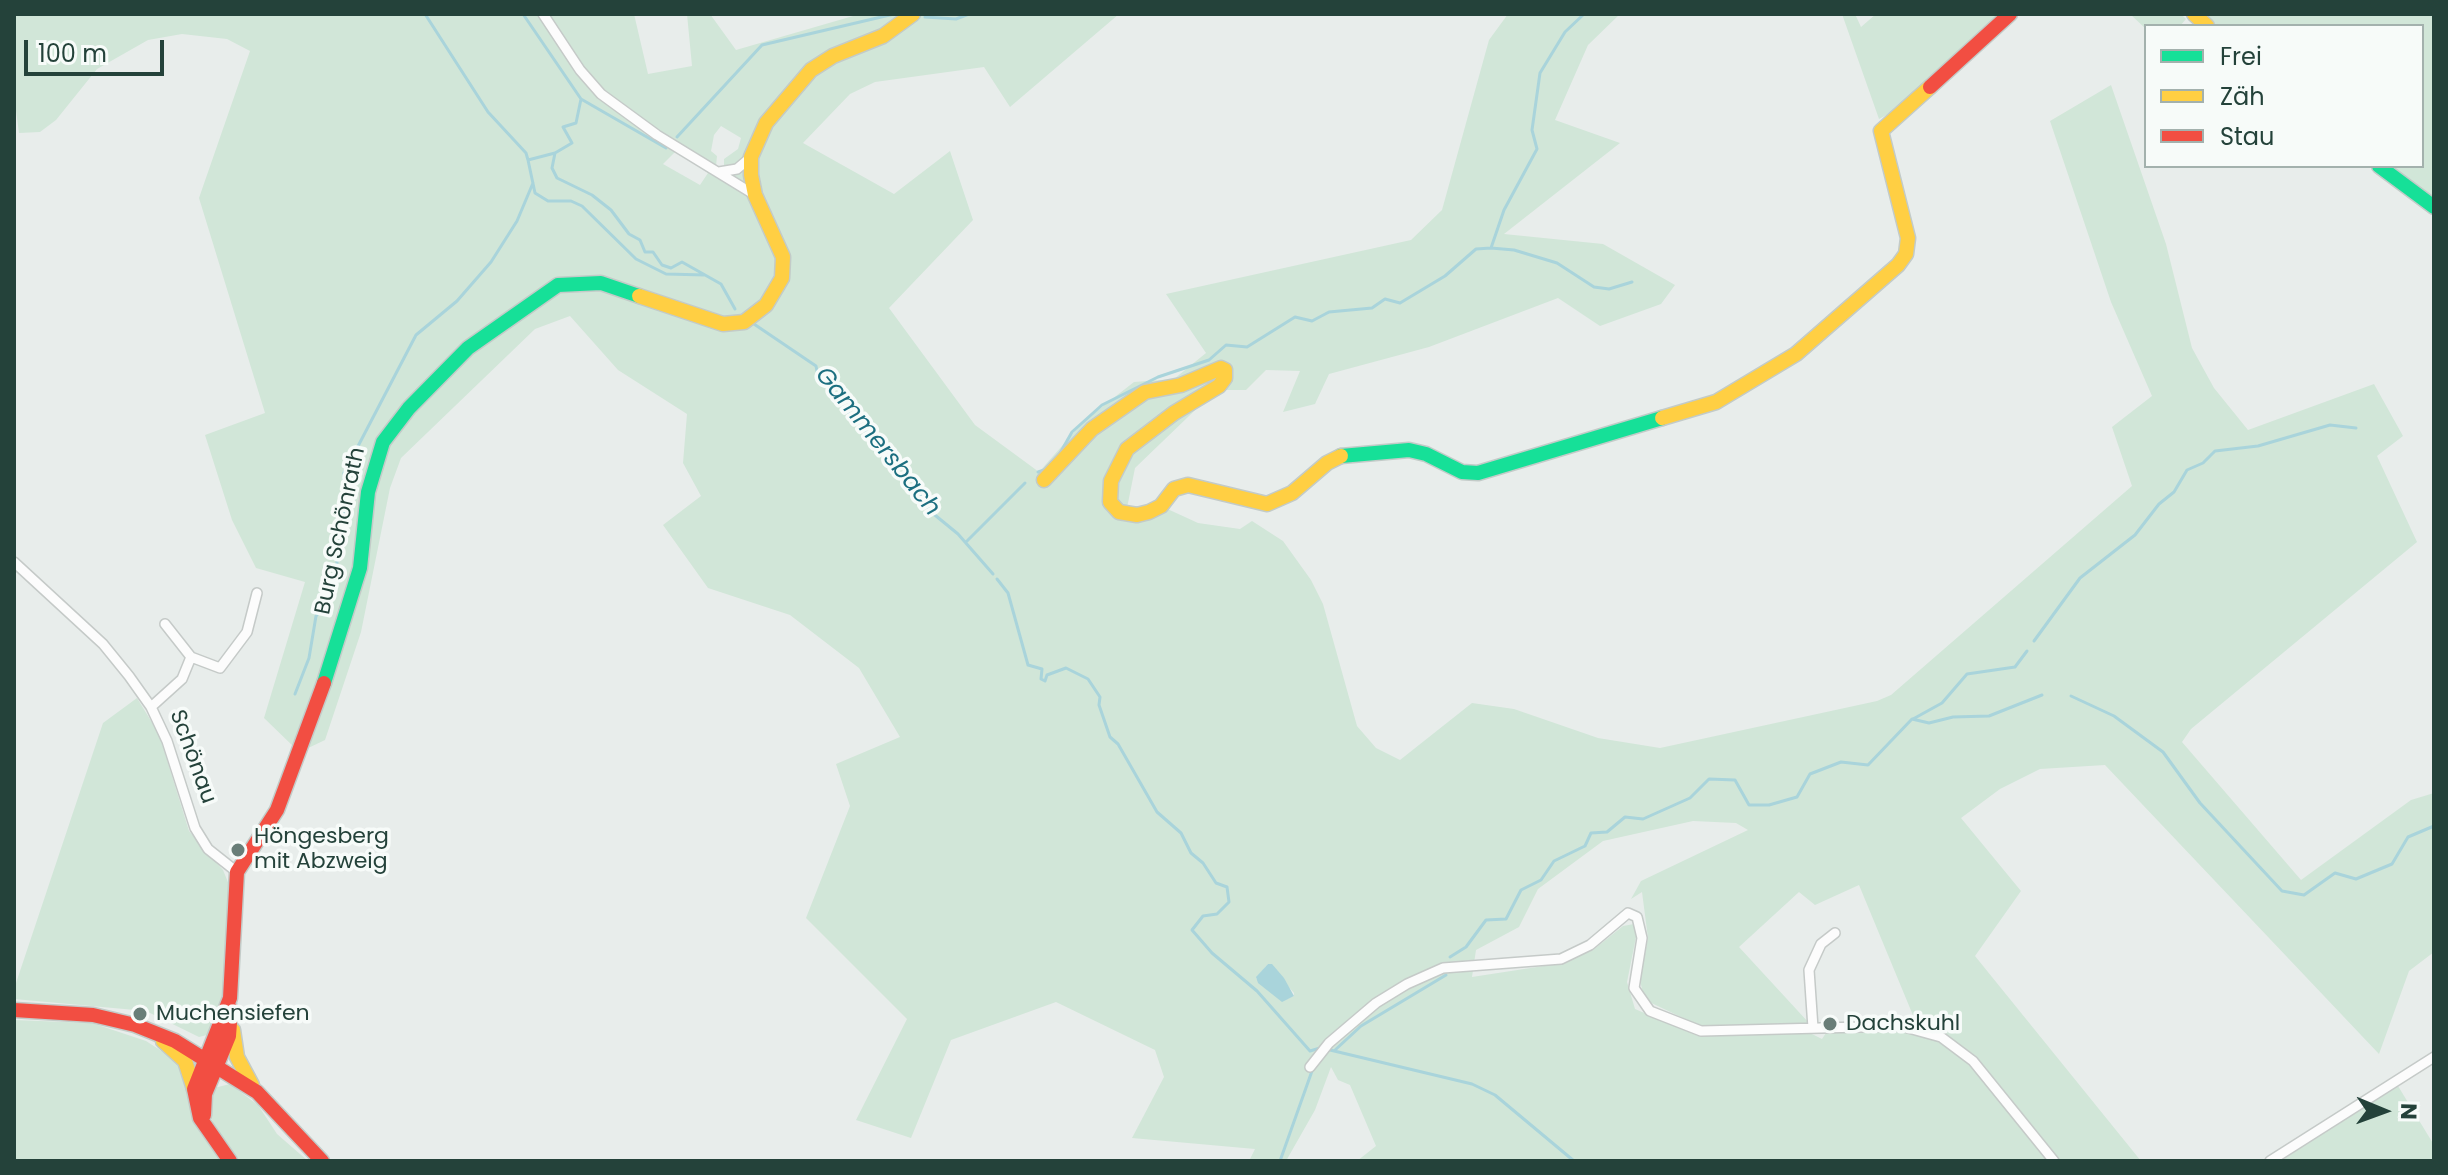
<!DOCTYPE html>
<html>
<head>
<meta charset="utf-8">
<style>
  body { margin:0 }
  #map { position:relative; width:2448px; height:1175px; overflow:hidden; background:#e8edeb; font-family:Poppins,sans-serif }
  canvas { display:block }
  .frame { position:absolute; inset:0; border:16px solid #24423a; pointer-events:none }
  .legend { position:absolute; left:2144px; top:24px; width:280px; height:144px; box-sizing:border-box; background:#f7fbf9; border:2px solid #a3b1ad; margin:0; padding:10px 14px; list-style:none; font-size:24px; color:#24423a }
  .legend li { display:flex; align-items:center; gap:16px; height:40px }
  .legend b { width:40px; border:2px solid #a3b1ad }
  .north { position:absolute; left:2344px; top:1071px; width:80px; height:80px; -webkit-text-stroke:6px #f7fbf9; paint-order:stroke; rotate:91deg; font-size:22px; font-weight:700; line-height:32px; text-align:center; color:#24423a }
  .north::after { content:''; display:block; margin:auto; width:28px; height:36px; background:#24423a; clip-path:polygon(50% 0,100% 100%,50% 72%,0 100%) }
  .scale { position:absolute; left:24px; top:40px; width:140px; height:36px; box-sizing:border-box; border:4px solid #24423a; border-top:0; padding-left:10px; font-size:24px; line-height:28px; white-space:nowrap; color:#24423a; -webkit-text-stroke:6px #f7fbf9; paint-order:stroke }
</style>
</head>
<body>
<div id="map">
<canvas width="2448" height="1175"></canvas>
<div class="frame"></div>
<ul class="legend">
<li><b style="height:10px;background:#16e098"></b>Frei</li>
<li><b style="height:10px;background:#ffcf43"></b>Zäh</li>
<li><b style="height:10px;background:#f24e42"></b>Stau</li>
</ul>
<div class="north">N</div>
<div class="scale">100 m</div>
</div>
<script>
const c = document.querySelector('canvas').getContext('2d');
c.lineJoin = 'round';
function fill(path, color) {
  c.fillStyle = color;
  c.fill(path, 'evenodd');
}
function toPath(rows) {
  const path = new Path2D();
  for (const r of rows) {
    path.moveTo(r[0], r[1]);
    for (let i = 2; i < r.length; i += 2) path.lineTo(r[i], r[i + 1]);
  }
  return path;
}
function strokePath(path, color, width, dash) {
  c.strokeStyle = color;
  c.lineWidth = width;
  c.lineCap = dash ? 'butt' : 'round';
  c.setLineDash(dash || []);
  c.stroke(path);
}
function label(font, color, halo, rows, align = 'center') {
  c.font = font + ' Poppins,sans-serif';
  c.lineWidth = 7;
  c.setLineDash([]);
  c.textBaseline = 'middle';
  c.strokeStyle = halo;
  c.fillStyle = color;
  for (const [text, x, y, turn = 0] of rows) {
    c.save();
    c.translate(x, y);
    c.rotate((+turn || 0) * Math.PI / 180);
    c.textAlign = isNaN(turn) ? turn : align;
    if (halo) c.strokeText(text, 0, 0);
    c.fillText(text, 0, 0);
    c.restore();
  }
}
const green = toPath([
  [14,14,634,14,648,74,692,66,687,14,710,14,736,50,860,14,1119,14,1010,107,984,67,875,82,850,94,803,143,894,194,950,151,973,220,889,308,975,425,1039,472,1084,421,1134,382,1174,379,1206,353,1166,294,1411,240,1442,210,1489,40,1508,14,1620,14,1588,45,1555,120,1620,143,1504,234,1603,244,1675,285,1661,304,1600,326,1558,298,1429,347,1329,374,1315,404,1283,412,1300,371,1266,370,1246,390,1216,390,1135,468,1126,513,1161,506,1198,523,1240,529,1252,521,1283,541,1311,580,1323,604,1357,726,1376,748,1400,760,1472,703,1514,709,1598,738,1660,748,1877,701,1891,695,2132,486,2112,427,2152,396,2111,302,2050,121,2111,85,2166,244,2192,348,2214,388,2248,430,2374,384,2403,436,2377,456,2417,542,2191,729,2182,742,2301,880,2411,800,2434,793,2434,952,2409,971,2379,1054,2105,765,2040,769,2000,789,1961,818,2021,891,1975,956,2141,1161,2061,1161,1976,1056,1943,1033,1917,1025,1859,885,1815,905,1799,892,1739,947,1809,1023,1700,1026,1645,1000,1640,981,1648,938,1642,892,1631,899,1641,881,1748,830,1736,823,1693,821,1603,841,1538,889,1519,927,1476,950,1472,977,1563,963,1593,950,1623,926,1634,924,1636,937,1627,982,1635,1009,1698,1036,1810,1033,1822,1039,1826,1033,1901,1031,1937,1041,1970,1064,2048,1161,1357,1161,1376,1146,1350,1085,1338,1080,1331,1067,1315,1110,1286,1161,1249,1161,1255,1149,1132,1138,1164,1077,1155,1050,1056,1002,951,1040,911,1138,856,1120,907,1019,806,918,850,806,836,764,900,737,859,668,790,615,708,588,663,525,701,496,683,463,687,414,618,370,570,316,535,329,401,458,390,488,361,632,325,740,304,750,295,748,264,718,305,582,256,568,232,520,205,435,265,413,199,198,250,51,227,39,182,34,148,40,97,69,56,120,40,132,19,133,14,96],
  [721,126,741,138,738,149,724,159,724,169,716,166,717,156,711,151,714,135],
  [676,151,708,173,700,185,663,164],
  [1268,964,1294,993,1294,996,1282,1001,1256,978],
  [1842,14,1855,14,1861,27,1876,14,2004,14,1894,111,1879,119],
  [2130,14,2181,14,2186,19,2180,26,2146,29],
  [2202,14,2434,14,2434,200,2388,166,2422,166,2422,26,2215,26],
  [137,698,159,734,189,831,223,870,230,887,227,980,215,1025,207,1035,199,1037,146,1011,14,999,14,989,103,723],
  [14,1020,92,1023,146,1041,177,1061,199,1131,221,1161,14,1161],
  [230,1084,258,1105,277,1134,308,1161,237,1161,213,1124,209,1106,214,1088],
  [2398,1086,2434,1145,2434,1161,2280,1161]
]);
const water = toPath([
  [1268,964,1272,964,1284,978,1294,996,1282,1002,1258,983,1256,977]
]);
const stream = toPath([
  [425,14,488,112,526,153,528,160],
  [523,14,581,99,576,123,563,127,572,143,555,153,552,168,557,178,592,195,611,210,629,234,640,240,645,252,653,252,662,265,671,268,682,262,721,284,735,309],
  [925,17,956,19,969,14],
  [581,99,666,148],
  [677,137,762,45,894,14],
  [555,153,528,160,535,193,548,201,571,201,582,206,636,259,666,274,705,275],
  [1491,248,1514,250,1557,263,1594,287,1609,289,1632,282],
  [751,322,816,366,818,376,861,428,889,450,916,484,930,511,958,534,993,574],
  [1059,455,1072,432,1102,405,1158,377,1209,360,1226,345,1247,347,1295,317,1312,321,1329,312,1372,308,1385,299,1400,303,1445,276,1476,249,1491,248,1504,210,1537,149,1532,130,1540,73,1565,32,1584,14],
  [1038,472,1047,469],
  [966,542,1025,483],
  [997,579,1008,593,1028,665,1042,669,1041,679,1045,681,1047,675,1066,668,1088,679,1100,697,1099,705,1110,737,1118,744,1157,812,1181,833,1191,853,1203,863,1216,883,1227,887,1229,902,1217,914,1203,916,1192,930,1212,953,1257,991,1310,1051,1320,1048],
  [2034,641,2080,578,2135,535,2159,504,2174,492,2187,470,2203,463,2215,451,2258,446,2330,425,2356,428],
  [295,694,309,658,316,616,331,598,343,526,344,473,416,335,457,301,491,262,517,221,533,183],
  [2071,696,2114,716,2163,752,2200,803,2282,891,2304,895,2335,873,2356,879,2392,864,2408,837,2434,826],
  [1913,719,1942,703,1967,674,2015,667,2027,651],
  [1450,957,1466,947,1486,920,1506,919,1521,890,1541,880,1554,861,1585,846,1591,833,1607,832,1625,817,1643,819,1690,798,1709,779,1735,780,1749,805,1769,805,1797,797,1810,774,1841,762,1868,765,1912,719,1929,723,1953,717,1989,716,2042,695],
  [1330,1050,1472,1084,1495,1095,1574,1161],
  [1334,1051,1361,1026,1446,975],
  [1280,1161,1312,1071]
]);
const street = toPath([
  [543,14,580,70,601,94,657,135,755,195],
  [719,172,737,169,751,157],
  [14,562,103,644,129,676,151,707,167,741,195,828,208,849,237,872],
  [165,624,191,657,220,668,247,632,257,593],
  [151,707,182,679,191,657],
  [1813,1028,1809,970,1821,944,1835,933],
  [1310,1067,1329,1043,1376,1003,1407,984,1443,968,1561,959,1590,945,1628,913,1637,917,1642,938,1634,988,1650,1011,1701,1031,1901,1026,1941,1037,1973,1061,2054,1161],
  [2270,1161,2434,1057]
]);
const fast = toPath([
  [2379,166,2434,207],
  [1341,456,1409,450,1426,454,1462,472,1478,473,1662,418],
  [324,683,360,568,368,492,383,442,409,408,468,348,558,285,601,283,639,296]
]);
const slow = toPath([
  [2194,14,2207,26],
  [639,296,723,324,744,322,766,305,782,278,783,257,755,195,751,175,751,157,766,123,811,70,833,56,883,36,913,14],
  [1662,418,1716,402,1796,354,1898,265,1906,254,1908,238,1881,131,1930,87],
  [1044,480,1092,429,1145,392,1181,385,1221,368,1225,370,1225,378,1219,386,1174,413,1127,449,1111,481,1110,502,1119,512,1137,515,1149,512,1161,506,1174,489,1188,485,1267,504,1292,493,1327,463,1341,456],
  [233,1030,237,1057,252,1085],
  [163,1041,185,1061,194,1089]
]);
const jam = toPath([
  [1930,87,2010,14],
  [14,1010,93,1015,135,1025,175,1041,257,1092,322,1161],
  [204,1115,205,1094,229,1036,231,1009],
  [230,1161,200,1118,194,1089,230,998,237,872,277,810,324,683]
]);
const markers = [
  [238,850,8,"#697e78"],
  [140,1014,8,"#697e78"],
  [1830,1024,8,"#697e78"]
];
const streetNames = [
  ["Burg Schönrath",341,531,-78],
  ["Schönau",192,757,70]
];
const poiNames = [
  ["Höngesberg",254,837],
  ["mit Abzweig",254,862],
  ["Muchensiefen",156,1014],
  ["Dachskuhl",1846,1024]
];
const waterNames = [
  ["Gammersbach",877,442,51]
];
fill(green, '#d1e6d8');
fill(water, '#a9d4db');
strokePath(stream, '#a9d4db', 3);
strokePath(street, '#c5cac8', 12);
strokePath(fast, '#c3cbc8', 17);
strokePath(slow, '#c3cbc8', 17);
strokePath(jam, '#c3cbc8', 17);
strokePath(street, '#fcfcfc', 9);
strokePath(fast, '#16e098', 14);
strokePath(slow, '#ffcf43', 14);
strokePath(jam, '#f24e42', 14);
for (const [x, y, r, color] of markers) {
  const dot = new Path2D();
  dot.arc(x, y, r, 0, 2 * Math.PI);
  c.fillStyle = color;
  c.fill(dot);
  strokePath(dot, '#f7fbf9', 3);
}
label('22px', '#24423a', '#f7fbf9', streetNames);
label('22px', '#24423a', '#f7fbf9', poiNames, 'left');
label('italic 24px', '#1c6f80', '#f7fbf9', waterNames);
</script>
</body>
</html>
